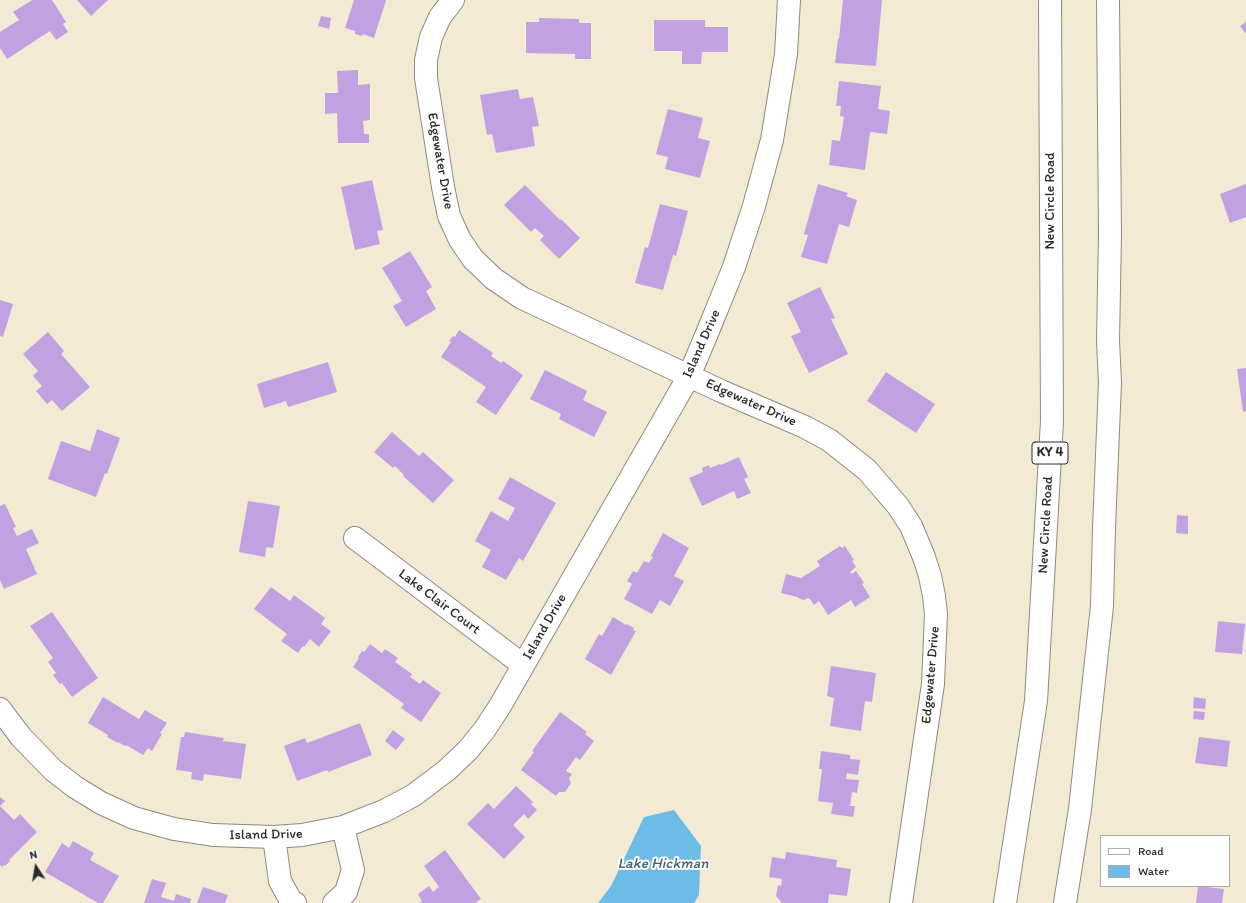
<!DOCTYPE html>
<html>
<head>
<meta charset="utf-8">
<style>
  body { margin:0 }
  #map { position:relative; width:1246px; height:903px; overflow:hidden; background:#f3ead3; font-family:Itim,sans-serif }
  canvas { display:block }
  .legend { position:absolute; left:1100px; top:835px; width:130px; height:52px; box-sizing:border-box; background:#fff; border:1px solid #aaa; margin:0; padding:5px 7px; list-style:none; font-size:12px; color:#2b2b2b }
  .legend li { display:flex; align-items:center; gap:8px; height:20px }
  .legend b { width:20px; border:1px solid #aaa }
  .north { position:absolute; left:16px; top:847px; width:40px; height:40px; -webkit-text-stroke:3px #fff; paint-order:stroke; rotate:348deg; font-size:11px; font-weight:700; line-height:16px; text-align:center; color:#2b2b2b }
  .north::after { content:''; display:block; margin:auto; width:14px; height:18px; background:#2b2b2b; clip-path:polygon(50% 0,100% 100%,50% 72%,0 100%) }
</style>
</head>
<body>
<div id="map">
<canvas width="1246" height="903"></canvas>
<ul class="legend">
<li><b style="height:5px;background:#fff"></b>Road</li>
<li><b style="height:11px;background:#6bbce6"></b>Water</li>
</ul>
<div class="north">N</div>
</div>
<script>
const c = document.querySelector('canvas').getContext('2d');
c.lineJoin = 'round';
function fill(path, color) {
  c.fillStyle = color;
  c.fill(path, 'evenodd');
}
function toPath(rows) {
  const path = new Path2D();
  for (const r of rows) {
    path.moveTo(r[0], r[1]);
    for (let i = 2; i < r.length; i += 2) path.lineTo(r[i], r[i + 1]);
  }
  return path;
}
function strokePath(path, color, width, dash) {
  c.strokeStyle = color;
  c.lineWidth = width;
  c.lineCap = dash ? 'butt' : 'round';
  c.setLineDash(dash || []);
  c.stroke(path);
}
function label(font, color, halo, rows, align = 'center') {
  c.font = font + ' Itim,sans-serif';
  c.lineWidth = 4;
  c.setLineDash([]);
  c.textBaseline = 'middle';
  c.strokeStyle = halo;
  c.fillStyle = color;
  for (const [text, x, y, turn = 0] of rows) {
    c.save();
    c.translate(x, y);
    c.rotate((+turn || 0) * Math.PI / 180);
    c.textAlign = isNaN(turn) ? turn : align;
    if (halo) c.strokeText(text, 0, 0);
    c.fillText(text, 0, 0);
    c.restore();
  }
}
const water = toPath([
  [674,810,701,846,699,895,694,903,598,903,611,886,644,817]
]);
const building = toPath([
  [32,0,52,0,66,22,63,24,68,32,56,40,50,31,7,59,0,48,0,32,19,20,13,12],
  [77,0,108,0,91,16],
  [354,0,386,0,374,38,363,34,362,36,355,34,355,31,345,28],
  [843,0,882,0,876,66,835,63,838,39,839,39],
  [321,16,331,18,329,29,318,26],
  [539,18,579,19,579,23,591,23,591,59,575,59,575,54,526,53,526,22,539,22],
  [654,20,705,20,705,27,728,27,728,52,702,52,701,64,682,64,682,51,654,51],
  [1246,22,1246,34,1240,26],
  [358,70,358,85,370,84,370,120,363,121,364,134,369,134,369,143,338,143,337,113,325,114,325,93,338,93,337,71],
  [839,81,881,86,878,109,890,111,887,134,870,132,865,170,829,165,832,140,840,141,844,117,840,116,841,106,836,106],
  [518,89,520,99,533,97,539,126,532,127,535,146,496,153,492,134,487,135,480,95],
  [668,109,703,118,698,138,710,141,700,178,665,169,668,157,656,154],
  [372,180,383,230,377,231,380,244,355,250,341,187],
  [818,184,848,193,846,196,857,200,849,227,839,224,827,264,801,257,808,235,804,234],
  [1246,184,1246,217,1230,223,1220,194],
  [525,185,560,220,561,219,580,238,559,259,540,240,544,236,535,228,531,232,504,205],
  [660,204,688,211,676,256,673,255,663,290,635,283,645,247,648,248],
  [410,251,432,287,426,291,436,309,406,327,393,306,402,301,382,268],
  [820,287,835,318,831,319,848,354,809,373,791,336,801,332,787,303],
  [0,300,13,304,3,337,0,336],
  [459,330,493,353,491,356,501,363,503,361,523,375,496,415,476,402,486,387,441,357,451,342,449,341,453,336,455,337],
  [48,332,64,351,61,354,90,387,62,411,52,400,47,404,36,391,42,386,33,376,38,371,23,354],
  [328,362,337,392,288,407,286,401,264,408,257,384],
  [1246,368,1246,411,1243,412,1237,369],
  [545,370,587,391,583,400,607,412,594,437,559,419,561,414,530,399],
  [886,372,935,404,916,433,867,401],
  [97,429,120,438,107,474,105,473,96,497,48,479,61,441,90,451],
  [392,432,419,456,423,452,454,480,433,503,403,476,404,475,395,466,393,468,374,452],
  [739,457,748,477,744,479,751,493,737,499,734,491,702,506,689,478,703,472,702,468,709,465,710,468,720,464,721,465],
  [510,477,556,503,523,561,519,558,506,580,482,567,491,550,475,541,491,511,508,521,515,508,498,499],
  [248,501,280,506,273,548,266,547,265,557,239,552],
  [5,504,16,527,13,528,17,536,32,529,39,543,26,549,37,574,4,589,0,580,0,506],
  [1177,515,1188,516,1188,534,1176,533],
  [663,533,689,548,674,576,684,581,670,606,660,600,652,614,624,599,632,584,627,581,633,571,637,573,644,561,649,563,653,557,651,556],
  [840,546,842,548,845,546,854,560,852,561,856,567,850,572,852,574,856,571,864,583,862,584,870,597,855,607,851,600,828,615,819,601,814,605,810,599,807,598,804,600,800,599,797,597,781,593,786,574,801,578,820,566,817,561],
  [271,587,290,601,294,595,325,618,321,624,331,631,319,647,310,639,304,647,303,646,298,653,281,641,287,634,254,609],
  [52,612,98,678,72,697,62,683,60,684,53,675,56,673,48,662,53,658,30,626],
  [613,617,626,625,627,624,634,628,633,630,636,631,611,675,585,659,599,634,602,636],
  [1218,621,1245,624,1242,654,1215,652],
  [370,644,382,653,385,649,398,658,395,662,412,674,410,677,420,684,423,680,441,693,421,722,401,708,404,704,353,667,359,658,358,657,362,651,364,652],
  [831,666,876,673,872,702,865,701,861,731,830,726,834,698,827,696],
  [103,697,139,719,145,710,167,723,160,733,162,734,152,751,148,748,143,755,126,745,125,746,118,742,118,743,107,737,108,735,88,723],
  [1194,697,1206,699,1205,709,1193,708],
  [1194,711,1205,712,1204,720,1193,719],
  [560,712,587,732,585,734,594,741,580,760,576,757,566,771,572,774,569,778,571,783,565,792,559,792,556,796,521,770,534,752,532,751],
  [360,723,372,755,328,772,327,770,297,781,284,746,305,738,307,743],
  [393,730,405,739,396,750,385,741],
  [185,732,224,738,223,741,246,744,241,779,204,774,203,781,191,779,192,772,176,770,181,737,184,737],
  [1199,737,1230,741,1227,767,1195,763],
  [821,751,850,755,850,759,860,760,858,775,847,773,846,779,859,780,857,793,852,792,850,806,855,806,853,817,831,814,833,803,818,801,822,769,819,769],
  [516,786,533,802,531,804,537,810,528,819,524,814,513,825,525,837,504,859,467,824,488,803,494,809],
  [0,797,5,801,0,806,14,820,20,814,37,832,9,860,10,861,5,866,4,865,2,867,0,865],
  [73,841,94,853,90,860,119,876,103,903,98,903,45,872,62,843,69,848],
  [445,850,481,899,475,903,419,903,422,901,418,894,429,886,433,892,439,887,424,866],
  [786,852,837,860,836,867,851,869,847,896,829,894,828,903,782,903,776,896,778,885,781,886,782,879,769,877,772,857,785,859],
  [152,879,166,883,161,897,174,901,176,894,191,899,190,903,144,903],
  [1198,886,1224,889,1222,903,1196,903],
  [203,887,228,895,225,903,197,903]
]);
const minor = toPath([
  [453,0,440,17,431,37,426,60,426,78,443,187,449,216,460,240,473,259,494,279,522,298,721,391,805,427,829,440,867,470,898,506,911,526,924,557,930,576,934,596,936,614,933,684,901,903],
  [355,538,523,665],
  [0,709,21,737,53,770,75,787,101,803,134,818,174,829,213,835,274,837,302,835,343,827,384,811,414,795,447,770,468,750,485,729,500,706,689,376,708,331,734,267,754,206,772,140,786,54,789,0],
  [274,837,280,881,291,901,295,903],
  [334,903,346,892,353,870,343,827]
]);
const motorway = toPath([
  [1005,903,1036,701,1052,421,1050,0],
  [1065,903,1080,809,1102,606,1104,528,1110,382,1108,341,1110,234,1108,0]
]);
const shields = [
  [1050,453,36]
];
const shieldNames = [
  ["KY 4",1050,453]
];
const streetNames = [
  ["Edgewater Drive",440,161,80],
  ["New Circle Road",1050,201,-90],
  ["Island Drive",702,344,-66],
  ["Edgewater Drive",751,403,24],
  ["New Circle Road",1046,525,-87],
  ["Lake Clair Court",439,602,37],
  ["Island Drive",545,627,-60],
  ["Edgewater Drive",931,675,-85],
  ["Island Drive",266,835,-1]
];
const waterNames = [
  ["Lake Hickman",663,864]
];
fill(water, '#6bbce6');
fill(building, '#c2a1e2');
strokePath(minor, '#8f8a7f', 24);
strokePath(motorway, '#8f8a7f', 24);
strokePath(minor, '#fff', 22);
strokePath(motorway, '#fff', 22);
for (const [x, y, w] of shields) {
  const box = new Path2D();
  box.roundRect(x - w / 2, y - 11, w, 22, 3);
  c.fillStyle = '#fff';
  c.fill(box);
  strokePath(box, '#2b2b2b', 1);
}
label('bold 13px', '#2b2b2b', null, shieldNames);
label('14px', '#2b2b2b', '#fff', streetNames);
label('italic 15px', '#415e6c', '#fff', waterNames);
</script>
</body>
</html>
